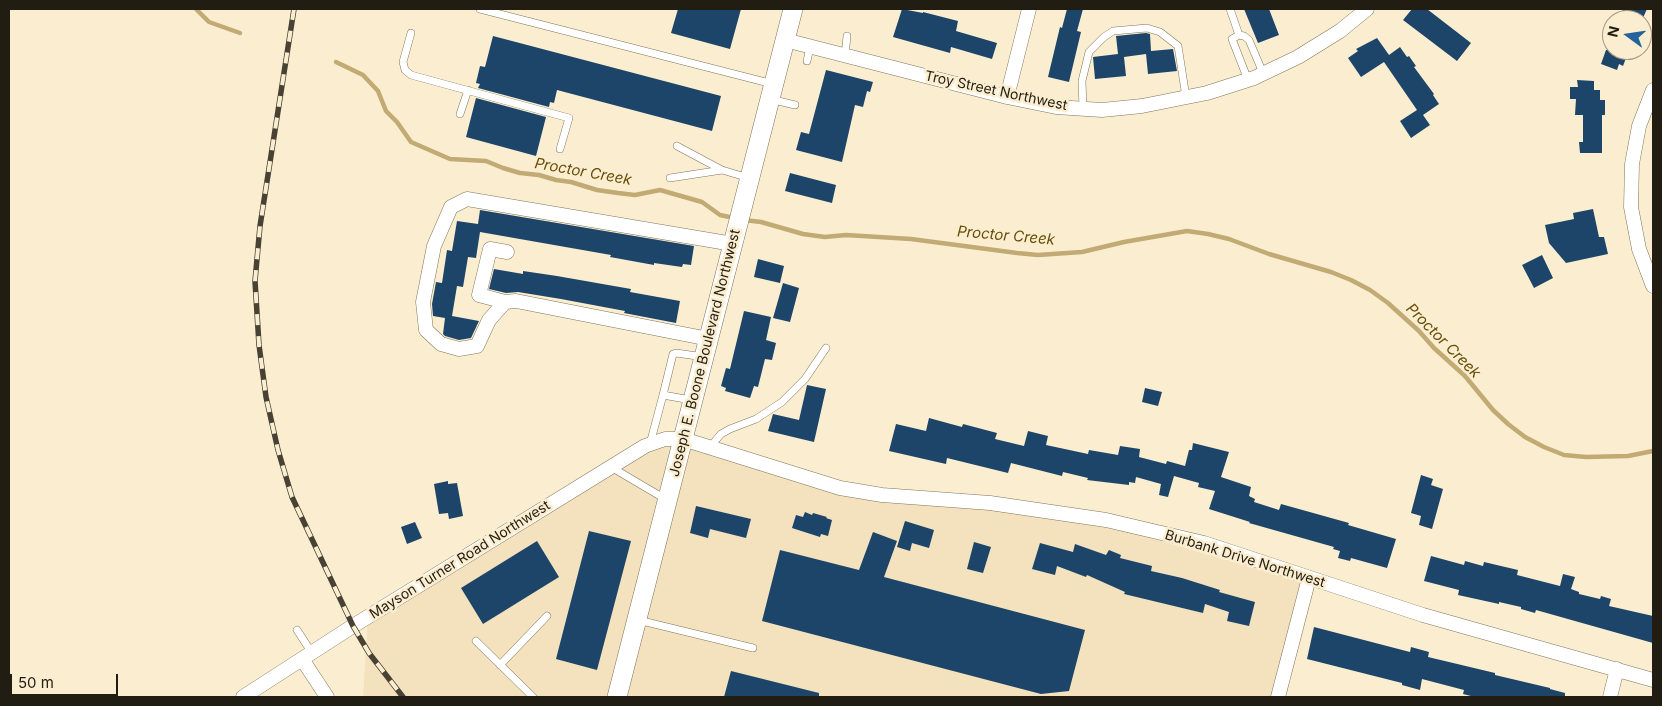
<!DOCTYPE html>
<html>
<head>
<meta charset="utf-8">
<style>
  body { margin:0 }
  #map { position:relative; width:1662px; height:706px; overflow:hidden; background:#fbeed0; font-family:Inter,sans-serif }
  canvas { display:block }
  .frame { position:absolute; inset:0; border:10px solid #221d12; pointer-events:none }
  .north { position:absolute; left:1602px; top:10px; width:50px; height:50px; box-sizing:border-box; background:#fbeed0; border:1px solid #a49a84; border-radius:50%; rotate:284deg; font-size:14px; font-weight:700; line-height:20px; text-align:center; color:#221d12 }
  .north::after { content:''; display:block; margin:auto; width:18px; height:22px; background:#246399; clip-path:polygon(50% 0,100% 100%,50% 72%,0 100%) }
  .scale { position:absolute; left:10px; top:674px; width:108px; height:22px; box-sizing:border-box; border:2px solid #221d12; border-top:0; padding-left:6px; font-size:15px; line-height:18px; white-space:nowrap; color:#221d12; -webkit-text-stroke:4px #fbeed0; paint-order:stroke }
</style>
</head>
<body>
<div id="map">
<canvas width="1662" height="706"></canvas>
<div class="frame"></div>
<div class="north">N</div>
<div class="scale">50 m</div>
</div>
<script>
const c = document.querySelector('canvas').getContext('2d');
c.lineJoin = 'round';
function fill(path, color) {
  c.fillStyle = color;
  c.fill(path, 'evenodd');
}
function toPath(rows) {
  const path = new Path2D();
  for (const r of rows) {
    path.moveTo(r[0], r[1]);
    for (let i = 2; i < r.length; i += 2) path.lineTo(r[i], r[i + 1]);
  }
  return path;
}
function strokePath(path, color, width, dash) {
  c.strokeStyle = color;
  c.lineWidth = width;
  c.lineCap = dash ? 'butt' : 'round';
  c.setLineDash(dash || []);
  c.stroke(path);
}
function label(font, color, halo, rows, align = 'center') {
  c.font = font + ' Inter,sans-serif';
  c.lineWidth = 5;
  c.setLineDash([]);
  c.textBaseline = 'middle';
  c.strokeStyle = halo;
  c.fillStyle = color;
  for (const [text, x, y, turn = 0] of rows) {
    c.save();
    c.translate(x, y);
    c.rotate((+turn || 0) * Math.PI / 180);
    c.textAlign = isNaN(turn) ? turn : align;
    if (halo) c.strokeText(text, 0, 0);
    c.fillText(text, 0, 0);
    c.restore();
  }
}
const built = toPath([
  [667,438,861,492,1082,519,1307,582,1275,697,363,697,368,618]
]);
const stream = toPath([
  [196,9,209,22,240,33],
  [336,62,363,75,378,91,386,111,397,122,411,142,450,159,486,161,503,168,520,173,539,175,556,180,571,182,597,190,618,193,635,195,660,190,702,202,720,215,734,218],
  [744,220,761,222,803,234,825,237,846,235,911,239,1017,253,1038,255,1082,252,1124,242,1187,231,1208,234,1229,239,1269,254,1331,272,1351,280,1370,290,1388,303,1419,331,1434,348,1465,376,1493,410,1508,424,1525,437,1544,447,1564,455,1586,457,1628,456,1653,451]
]);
const building = toPath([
  [678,9,741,9,730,49,671,33],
  [902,9,923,13,923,12,958,21,956,31,997,43,992,59,951,47,950,53,893,37],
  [1067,9,1083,9,1077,31,1081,32,1069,82,1048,77,1060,27,1062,28],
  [1244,9,1269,9,1279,35,1258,43],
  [1412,9,1427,9,1471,43,1457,61,1403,20],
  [1623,9,1647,9,1642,20,1619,20],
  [1146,33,1150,34,1151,51,1173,49,1177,71,1148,74,1146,54,1124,57,1126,76,1095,79,1093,57,1118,54,1116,36],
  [493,36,721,96,712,131,557,90,554,103,550,102,549,107,478,88,480,84,476,83,480,66,485,67],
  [1377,38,1389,55,1400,47,1407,57,1409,56,1416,66,1414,67,1434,94,1433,95,1439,104,1423,115,1430,125,1411,138,1400,121,1417,110,1384,62,1361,77,1348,58,1358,51,1356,49],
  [1606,50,1629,50,1623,66,1619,64,1617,70,1601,64],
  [826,70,873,82,870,92,867,91,863,107,855,105,842,162,796,150,801,132,809,134],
  [1577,80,1594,81,1594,90,1600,90,1600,100,1605,100,1605,115,1602,115,1602,153,1580,153,1579,142,1583,142,1583,115,1575,115,1576,99,1570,99,1570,87,1578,87],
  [476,98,546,117,536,156,466,137],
  [790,173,836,185,832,203,785,191],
  [1593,209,1599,237,1604,237,1608,254,1566,263,1549,243,1545,225,1574,219,1573,213],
  [480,210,694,246,691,265,683,264,682,267,654,263,654,265,610,257,611,255,480,232,476,258,468,257,463,287,457,286,452,316,479,321,471,338,459,340,445,336,443,334,445,318,433,316,432,304,436,282,442,283,447,250,452,251,457,221,478,224],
  [1542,255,1553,278,1534,288,1522,265],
  [758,259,784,266,780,283,754,277],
  [494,269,523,274,523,271,557,276,631,289,630,292,680,301,676,323,624,313,625,311,561,299,518,292,506,293,489,289],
  [783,283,799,288,790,322,773,318],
  [744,311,771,317,766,340,776,343,772,360,765,359,758,387,754,386,750,398,725,391,726,388,721,386,726,368,730,369],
  [807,385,826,389,814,442,768,431,773,414,799,420],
  [1145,388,1162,392,1158,406,1142,402],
  [929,418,962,427,963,424,997,433,995,439,1024,446,1028,431,1048,436,1046,445,1088,454,1089,450,1118,455,1120,446,1140,449,1139,457,1166,464,1167,461,1185,466,1189,450,1192,450,1193,443,1229,452,1221,477,1251,487,1249,496,1255,499,1254,502,1279,510,1281,504,1349,523,1348,525,1396,539,1387,568,1351,558,1350,561,1338,558,1340,551,1333,549,1334,547,1249,523,1250,522,1209,509,1215,491,1198,487,1199,483,1174,476,1168,497,1159,495,1161,484,1136,477,1135,483,1129,482,1129,485,1087,480,1088,478,1063,472,1062,476,1011,463,1008,473,947,458,946,464,889,451,896,424,926,431],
  [1421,475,1433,479,1431,485,1443,489,1432,529,1419,525,1421,516,1411,513],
  [448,481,448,484,457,483,463,516,449,519,448,513,439,514,434,484],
  [696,506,751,519,746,538,710,529,708,538,690,533],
  [805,512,812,515,813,513,827,517,826,518,832,520,828,536,821,534,820,537,792,528,796,515,803,517],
  [905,521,934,530,929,548,912,543,910,551,897,547],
  [415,522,422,538,407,544,401,527],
  [589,531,631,541,597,670,556,659],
  [873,532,897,541,884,577,1085,630,1069,691,1041,694,762,621,780,550,859,570],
  [537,541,559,577,483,624,461,588],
  [974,542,991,547,983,573,967,569],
  [1040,543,1073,552,1075,544,1106,555,1109,550,1121,555,1120,558,1152,566,1151,571,1182,578,1220,590,1219,592,1255,602,1249,626,1227,621,1229,612,1205,604,1203,613,1124,594,1125,592,1087,575,1086,577,1057,566,1055,575,1032,569],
  [1431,556,1464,565,1465,561,1483,566,1484,562,1518,570,1517,575,1560,586,1563,574,1575,577,1571,589,1579,592,1579,594,1600,599,1601,596,1611,599,1609,606,1653,616,1653,643,1536,610,1535,613,1521,609,1521,607,1499,602,1499,604,1458,595,1459,590,1424,581],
  [1314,627,1410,652,1411,647,1429,652,1428,657,1495,673,1495,675,1550,688,1550,689,1565,693,1565,697,1475,697,1463,694,1464,690,1422,679,1420,690,1402,685,1402,683,1307,659],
  [731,671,819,693,819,697,724,697]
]);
const service = toPath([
  [480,9,773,84],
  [1230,9,1239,35],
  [411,33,403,62,405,70,411,75,569,118,560,149],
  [845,56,847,36],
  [807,61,810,47],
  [1248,80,1232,39,1239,35,1244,36,1249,40,1263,73],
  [770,99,795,105],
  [1083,109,1082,81,1089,52,1104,37,1113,31,1147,28,1160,32,1178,46,1186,97],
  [460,114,468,90],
  [677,146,722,170,749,178],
  [670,178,722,170],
  [691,400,663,395,673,354,676,353,704,357],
  [650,444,663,395],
  [710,447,721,434,730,429,756,419,782,402,805,379,826,348],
  [611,467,667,500],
  [638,620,753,648],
  [297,630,312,653],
  [476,641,533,697],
  [500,665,547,616]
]);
const minor = toPath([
  [785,40,1007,97,1056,107,1102,110,1142,106,1207,93,1254,78,1298,57,1340,31,1367,9],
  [1653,90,1639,126,1632,164,1631,207,1639,249,1653,286],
  [1007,97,1029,9],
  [505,302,479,295,490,249,507,252],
  [709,339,516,301,505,302,489,320,477,346,459,349,441,344,426,330,423,302,434,246,451,207,467,199,733,244],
  [302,659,327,697],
  [243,697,353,626,645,446,665,439,683,439,840,488,882,495,990,503,1106,520,1204,543,1423,615,1653,680],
  [1278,697,1309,578],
  [1610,697,1617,669]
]);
const secondary = toPath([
  [617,697,793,9]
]);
const rail = toPath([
  [294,9,260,226,255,281,259,345,266,397,278,450,292,497,353,626,369,653,403,697]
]);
const streetNames = [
  ["Troy Street Northwest",996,91,12],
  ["Joseph E. Boone Boulevard Northwest",705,353,-76],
  ["Burbank Drive Northwest",1245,559,17],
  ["Mayson Turner Road Northwest",460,560,-32]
];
const waterNames = [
  ["Proctor Creek",583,172,10],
  ["Proctor Creek",1006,236,5],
  ["Proctor Creek",1443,341,45]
];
fill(built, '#f3e2bd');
strokePath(stream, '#c1aa73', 4.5);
fill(building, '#1c4569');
strokePath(service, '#81765b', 8);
strokePath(minor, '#81765b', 15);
strokePath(secondary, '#81765b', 20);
strokePath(service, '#fff', 7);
strokePath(minor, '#fff', 14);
strokePath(secondary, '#fff', 19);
strokePath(rail, '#484234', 5.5);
strokePath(rail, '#fbeed0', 4, [11]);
label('14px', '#221d12', '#fbeed0', streetNames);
label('italic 15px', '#664e08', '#fbeed0', waterNames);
</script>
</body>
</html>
